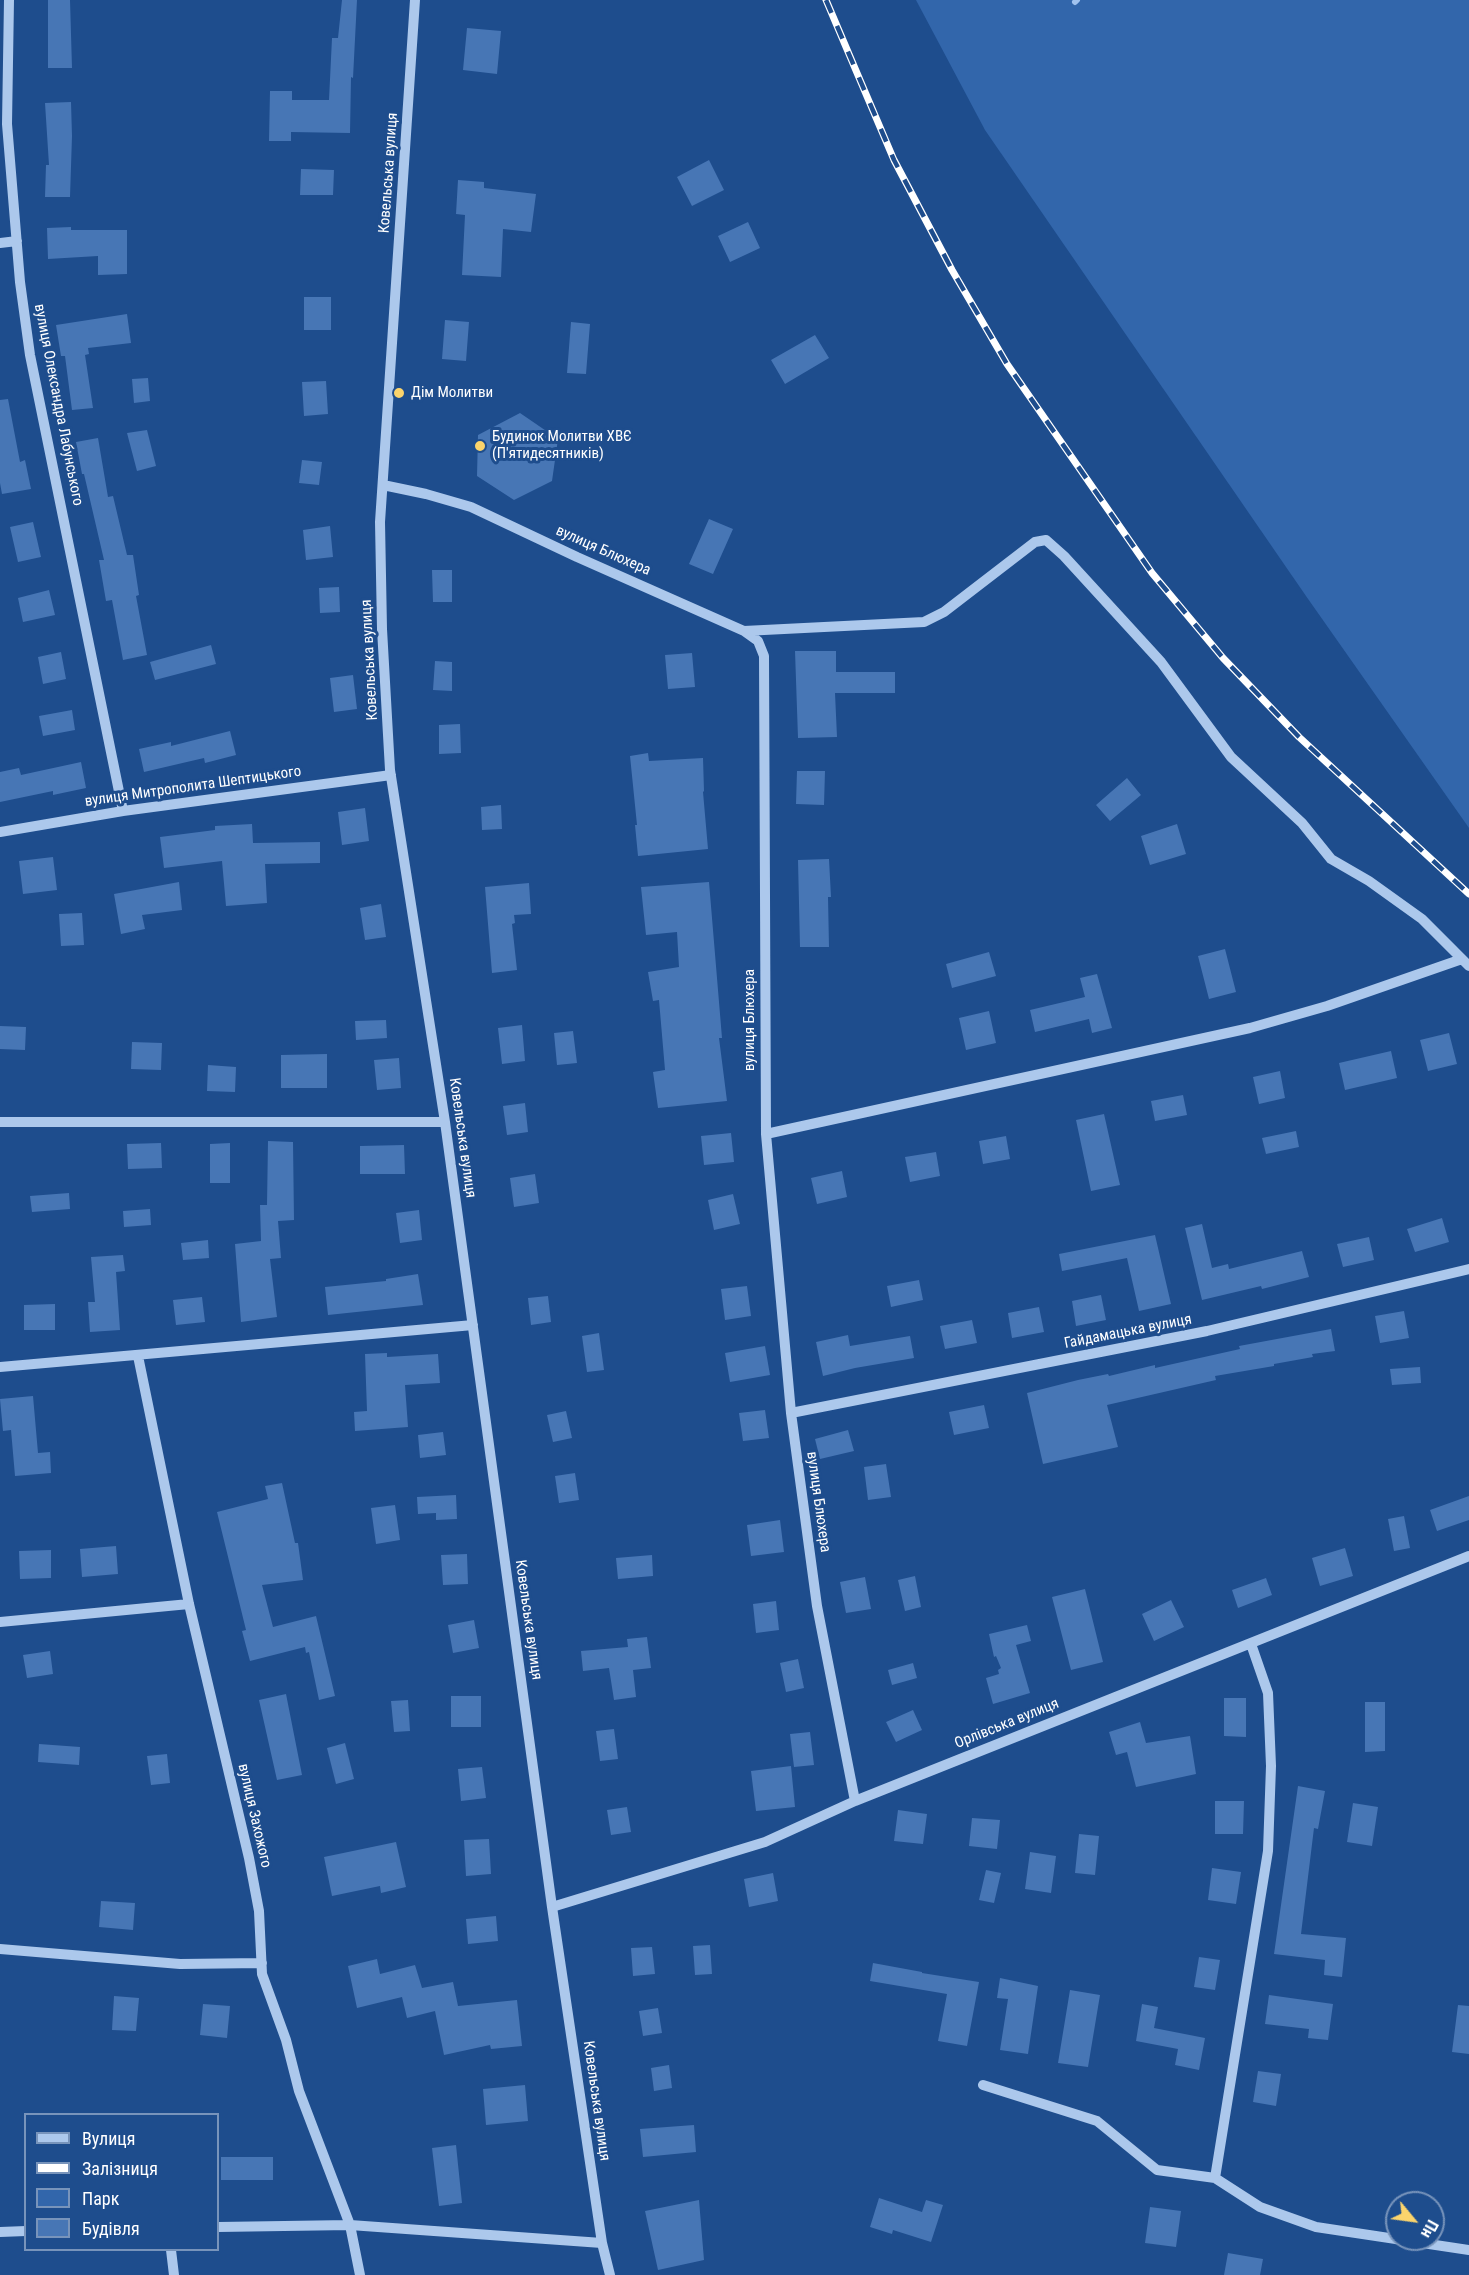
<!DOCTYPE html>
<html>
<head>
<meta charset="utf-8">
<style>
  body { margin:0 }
  #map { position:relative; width:1469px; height:2275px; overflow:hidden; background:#1e4d8d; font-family:"Roboto Condensed",sans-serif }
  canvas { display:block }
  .legend { position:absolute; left:24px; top:2113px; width:195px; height:138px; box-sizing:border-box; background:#1e4d8d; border:2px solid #7894bb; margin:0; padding:8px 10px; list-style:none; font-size:18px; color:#fff }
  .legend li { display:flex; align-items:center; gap:12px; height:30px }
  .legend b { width:30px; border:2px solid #7894bb }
  .north { position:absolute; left:1385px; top:2191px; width:60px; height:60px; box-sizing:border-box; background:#1e4d8d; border:2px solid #7894bb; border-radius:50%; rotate:119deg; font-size:16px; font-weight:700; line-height:24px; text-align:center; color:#fff }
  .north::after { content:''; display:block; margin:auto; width:21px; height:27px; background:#fbd46c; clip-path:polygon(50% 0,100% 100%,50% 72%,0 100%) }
</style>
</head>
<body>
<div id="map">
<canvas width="1469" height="2275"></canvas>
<ul class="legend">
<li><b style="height:8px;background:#acc8ec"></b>Вулиця</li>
<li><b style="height:8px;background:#fff"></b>Залізниця</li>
<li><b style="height:16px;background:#3266ab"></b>Парк</li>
<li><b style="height:16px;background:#4776b5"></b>Будівля</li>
</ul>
<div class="north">Пн</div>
</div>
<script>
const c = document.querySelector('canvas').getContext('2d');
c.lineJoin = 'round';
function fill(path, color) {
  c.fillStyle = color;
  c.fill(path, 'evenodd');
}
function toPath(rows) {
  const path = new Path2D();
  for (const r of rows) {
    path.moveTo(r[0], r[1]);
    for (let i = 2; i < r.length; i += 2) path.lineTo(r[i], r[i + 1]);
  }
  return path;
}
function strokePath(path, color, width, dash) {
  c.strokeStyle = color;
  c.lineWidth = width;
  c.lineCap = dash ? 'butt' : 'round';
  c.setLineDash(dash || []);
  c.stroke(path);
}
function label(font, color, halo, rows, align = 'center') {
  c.font = font + ' "Roboto Condensed",sans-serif';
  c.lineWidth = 6;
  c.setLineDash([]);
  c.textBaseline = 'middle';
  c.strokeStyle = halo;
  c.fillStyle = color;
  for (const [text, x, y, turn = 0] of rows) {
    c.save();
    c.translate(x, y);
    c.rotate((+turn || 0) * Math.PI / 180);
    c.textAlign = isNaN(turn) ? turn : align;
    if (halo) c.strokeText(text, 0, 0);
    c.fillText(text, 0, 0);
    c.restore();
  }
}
const green = toPath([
  [916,0,1469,0,1469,828,1306,596,985,130]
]);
const stream = toPath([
  [1075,2,1077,0]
]);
const building = toPath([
  [48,0,70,0,72,68,48,68],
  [342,0,357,0,353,78,351,77,350,133,291,132,291,141,269,141,270,91,292,91,292,100,329,100,332,38,338,38],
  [467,28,501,31,497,74,463,70],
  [71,102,72,136,70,197,45,197,46,165,49,165,45,103],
  [709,160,724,190,692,206,677,177],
  [301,169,334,170,333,195,300,195],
  [458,180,484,182,484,188,536,194,531,232,503,229,501,277,462,275,465,215,456,214],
  [748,222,760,248,730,262,718,236],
  [71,227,71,230,127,230,127,274,98,275,98,256,48,259,47,228],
  [304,297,331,297,331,330,304,330],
  [127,314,131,343,88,348,89,354,85,355,93,408,72,410,65,356,61,356,56,325],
  [445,320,469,322,466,361,442,359],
  [571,322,590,324,586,374,567,373],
  [815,335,829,358,785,384,771,360],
  [148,378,150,401,134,403,132,379],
  [326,381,328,414,304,416,302,382],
  [8,399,20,462,25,460,31,489,2,494,0,483,0,400],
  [520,413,558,439,552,481,514,500,477,476,478,435],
  [147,430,156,466,137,471,127,433],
  [98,438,108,497,113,496,127,555,133,555,139,595,136,596,147,655,123,660,112,600,106,601,99,560,104,560,84,474,82,474,76,442],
  [302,460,322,462,319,485,299,483],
  [709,519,733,529,713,574,689,564],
  [33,522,41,557,18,562,10,527],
  [330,526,333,557,306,560,303,530],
  [432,570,452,570,452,602,433,602],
  [339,587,340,612,320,613,319,588],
  [49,590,55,615,23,622,18,598],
  [211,645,216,664,155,680,150,662],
  [795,651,836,651,836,672,895,672,895,693,835,693,837,737,798,738],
  [61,652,66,679,43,684,38,657],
  [692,653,695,687,668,689,665,655],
  [435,661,452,662,452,691,433,690],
  [353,675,357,709,334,712,330,678],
  [72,710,75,730,43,736,39,716],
  [460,724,461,753,439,754,439,725],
  [230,731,236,755,205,763,204,758,144,772,139,749,171,742,171,746],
  [648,753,649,761,703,758,704,791,703,792,708,849,638,856,635,825,637,825,630,756],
  [81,762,86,788,53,795,53,791,0,802,0,772,19,768,21,775],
  [797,771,825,771,824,805,796,804],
  [1127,778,1141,795,1110,821,1096,805],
  [501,805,502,829,482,830,481,807],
  [365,808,369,841,342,845,338,812],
  [252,824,253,843,320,842,320,863,265,864,267,903,226,906,222,861,164,868,160,837,215,830,215,826],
  [1177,824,1186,854,1150,865,1141,836],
  [53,857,57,890,23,894,19,861],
  [829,859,831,897,828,897,829,947,800,947,798,860],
  [179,882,182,910,142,915,145,929,121,934,114,894],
  [709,882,722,1038,719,1038,727,1101,658,1108,653,1072,665,1070,659,1000,653,1001,648,972,679,967,677,932,646,935,641,887],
  [529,883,531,914,514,915,515,923,512,924,517,970,492,973,485,887],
  [381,904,386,937,365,940,360,908],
  [82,913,84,945,61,946,59,914],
  [1225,949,1236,992,1209,999,1198,956],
  [989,952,996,976,952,988,946,964],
  [1097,974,1112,1028,1092,1033,1089,1019,1035,1032,1030,1010,1085,997,1080,978],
  [989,1011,996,1043,966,1050,959,1018],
  [386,1020,387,1038,356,1040,355,1021],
  [522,1025,525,1061,502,1064,498,1028],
  [0,1026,26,1027,25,1050,0,1049],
  [573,1031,577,1063,557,1065,554,1033],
  [1449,1033,1457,1064,1428,1071,1420,1040],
  [132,1042,162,1043,161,1070,131,1069],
  [1391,1051,1397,1078,1345,1090,1339,1063],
  [327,1054,327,1088,281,1088,281,1055],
  [399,1058,401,1088,377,1090,374,1060],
  [208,1065,236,1067,235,1092,207,1091],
  [1280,1071,1285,1098,1259,1104,1253,1077],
  [1183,1095,1187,1115,1155,1121,1151,1101],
  [525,1103,528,1132,507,1135,503,1106],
  [1104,1114,1120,1185,1091,1191,1076,1120],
  [1296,1131,1299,1147,1266,1154,1262,1138],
  [731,1133,734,1162,704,1165,701,1136],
  [1006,1136,1010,1159,983,1164,979,1141],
  [268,1141,293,1142,294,1220,278,1221,281,1258,270,1259,277,1317,241,1322,235,1244,261,1241,260,1205,267,1205],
  [161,1143,162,1168,128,1169,127,1144],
  [230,1143,230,1183,210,1183,210,1144],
  [404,1145,405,1174,360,1174,360,1146],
  [936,1152,940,1176,910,1182,905,1157],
  [842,1171,847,1197,817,1204,811,1178],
  [535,1174,539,1203,514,1207,510,1178],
  [69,1193,70,1209,32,1212,30,1196],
  [733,1194,740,1224,714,1230,708,1200],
  [150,1209,151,1225,124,1227,123,1211],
  [419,1210,422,1240,400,1243,396,1213],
  [1442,1218,1449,1242,1415,1252,1407,1229],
  [1202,1224,1212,1268,1228,1264,1229,1269,1302,1251,1309,1277,1262,1289,1261,1286,1202,1300,1185,1228],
  [1155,1235,1171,1304,1139,1311,1127,1258,1062,1271,1059,1254],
  [1369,1237,1374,1260,1343,1267,1337,1244],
  [208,1240,209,1258,183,1260,181,1243],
  [123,1255,125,1271,116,1272,120,1330,90,1332,88,1302,95,1302,91,1257],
  [418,1274,423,1305,328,1315,325,1287,386,1281,386,1279],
  [919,1280,923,1300,891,1307,887,1286],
  [747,1286,751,1316,725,1320,721,1289],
  [1101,1295,1106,1320,1076,1326,1072,1301],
  [548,1296,551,1322,531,1325,528,1298],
  [202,1297,205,1322,176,1325,173,1300],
  [55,1304,55,1330,24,1330,24,1305],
  [1039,1307,1044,1332,1012,1338,1008,1313],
  [1404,1311,1409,1338,1380,1343,1375,1316],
  [972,1320,977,1343,945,1349,940,1326],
  [1331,1329,1335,1351,1312,1354,1313,1357,1274,1364,1274,1366,1215,1376,1216,1380,1107,1405,1118,1447,1043,1464,1027,1393,1078,1380,1108,1374,1109,1376,1155,1365,1155,1368,1240,1349,1239,1346],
  [599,1333,604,1370,587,1372,582,1336],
  [848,1335,850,1346,910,1336,914,1358,855,1368,823,1376,816,1342],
  [765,1346,770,1375,730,1382,725,1353],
  [387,1353,387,1357,438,1354,440,1383,405,1385,408,1427,355,1431,354,1412,367,1411,365,1354],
  [1420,1367,1421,1383,1392,1385,1390,1369],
  [33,1396,38,1453,50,1452,51,1473,15,1476,11,1430,3,1431,0,1399],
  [984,1405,989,1428,954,1435,949,1412],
  [765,1410,769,1438,743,1441,739,1413],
  [566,1411,572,1438,553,1442,547,1415],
  [848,1430,854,1451,820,1459,815,1439],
  [443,1432,446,1455,420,1458,418,1435],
  [886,1464,891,1497,868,1500,864,1467],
  [575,1473,579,1500,559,1503,555,1476],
  [282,1483,295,1543,298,1543,303,1580,262,1585,273,1627,316,1616,335,1696,319,1700,309,1652,306,1653,305,1647,250,1661,242,1631,246,1630,217,1512,268,1499,265,1486],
  [456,1495,457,1519,436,1520,436,1513,418,1514,417,1497],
  [1469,1496,1469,1520,1437,1531,1430,1510],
  [395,1505,400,1540,376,1544,371,1508],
  [1404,1516,1410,1548,1394,1551,1388,1519],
  [780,1520,784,1552,751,1556,747,1525],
  [116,1546,118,1574,82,1577,80,1549],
  [1345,1548,1353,1576,1320,1586,1312,1558],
  [51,1550,51,1578,20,1579,19,1551],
  [467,1554,468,1584,443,1585,441,1555],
  [652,1555,653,1576,618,1579,616,1558],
  [915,1576,921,1607,905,1611,898,1580],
  [865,1577,871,1609,846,1613,840,1582],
  [1266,1578,1272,1595,1238,1608,1232,1590],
  [1085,1589,1103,1662,1071,1670,1052,1597],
  [1171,1600,1184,1627,1154,1641,1142,1614],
  [776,1601,779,1630,756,1633,753,1604],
  [474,1620,479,1648,453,1653,448,1625],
  [1027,1625,1031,1641,1016,1645,1030,1693,993,1704,986,1678,999,1674,998,1670,1001,1668,996,1656,994,1657,989,1634],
  [647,1637,651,1668,633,1670,636,1697,614,1700,609,1668,583,1671,581,1651,628,1647,627,1639],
  [50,1651,53,1674,27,1678,23,1655],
  [798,1659,804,1688,786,1692,780,1663],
  [913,1663,917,1678,892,1685,888,1670],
  [286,1694,302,1775,277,1780,259,1700],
  [451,1696,481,1696,481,1727,451,1727],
  [1224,1698,1246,1698,1246,1737,1224,1736],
  [408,1700,410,1731,394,1732,391,1701],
  [1365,1702,1385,1702,1385,1751,1365,1752],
  [913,1710,922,1730,896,1742,886,1722],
  [1140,1722,1146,1743,1190,1736,1196,1774,1136,1787,1127,1752,1116,1755,1109,1732],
  [614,1729,618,1759,600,1761,596,1731],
  [810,1732,814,1765,794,1767,790,1734],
  [345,1743,354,1779,336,1784,327,1748],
  [39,1744,80,1747,79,1765,38,1762],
  [167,1754,170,1783,151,1785,147,1756],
  [791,1766,795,1807,756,1811,751,1771],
  [482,1767,486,1798,461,1801,458,1769],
  [1298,1786,1325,1791,1318,1829,1314,1828,1301,1934,1346,1938,1342,1977,1324,1975,1325,1960,1274,1954],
  [1215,1801,1244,1801,1243,1834,1215,1834],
  [1353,1803,1378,1807,1372,1846,1347,1842],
  [627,1807,631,1832,611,1835,607,1810],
  [898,1810,927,1814,923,1844,894,1841],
  [972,1818,1000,1820,997,1849,969,1846],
  [1079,1834,1099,1836,1095,1875,1075,1873],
  [489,1839,491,1874,466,1876,464,1840],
  [396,1842,406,1887,381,1893,380,1886,332,1896,324,1857],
  [1030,1852,1056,1856,1051,1893,1025,1889],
  [1212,1868,1241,1872,1236,1904,1208,1900],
  [986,1870,1001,1873,994,1903,979,1900],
  [773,1873,778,1901,749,1907,744,1879],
  [101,1901,135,1903,133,1930,99,1927],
  [496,1916,498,1941,468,1944,466,1919],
  [710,1945,712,1974,695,1975,693,1946],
  [652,1947,655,1974,633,1976,631,1948],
  [1199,1957,1220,1960,1215,1990,1194,1987],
  [377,1959,380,1974,415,1965,422,1988,453,1982,458,2006,517,2000,522,2046,491,2049,490,2045,444,2055,435,2011,407,2018,402,1997,357,2008,348,1966],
  [873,1963,922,1972,922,1973,979,1982,967,2046,938,2041,947,1994,870,1981],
  [1000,1978,1038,1986,1028,2054,1000,2050,1008,1999,997,1998],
  [1070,1990,1100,1995,1088,2067,1058,2063],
  [1269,1995,1333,2004,1328,2040,1308,2038,1309,2029,1265,2024],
  [114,1996,139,1998,136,2031,112,2030],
  [203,2004,230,2006,227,2038,200,2035],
  [1142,2004,1158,2007,1154,2028,1205,2038,1199,2070,1175,2065,1178,2049,1136,2041],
  [1458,2005,1469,2006,1469,2054,1452,2052],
  [658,2008,662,2033,643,2036,639,2011],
  [669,2065,672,2088,654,2091,651,2068],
  [1258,2071,1281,2074,1276,2106,1253,2102],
  [525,2085,528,2121,486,2125,483,2089],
  [694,2125,696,2152,643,2157,640,2129],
  [456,2145,462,2203,439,2206,432,2148],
  [221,2157,273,2157,273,2180,221,2180],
  [879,2198,922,2212,926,2200,943,2205,931,2242,893,2230,892,2234,870,2227],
  [699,2200,704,2260,658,2270,645,2211],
  [1150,2207,1181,2211,1176,2247,1145,2243],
  [1228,2253,1263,2259,1260,2275,1224,2275]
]);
const minor = toPath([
  [9,0,7,124,20,282,30,355,123,811],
  [415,0,380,522,382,629,390,770,445,1122,552,1907,602,2243,610,2275],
  [0,243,17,241],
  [383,485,426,494,471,507,577,557,744,631,758,641,764,656,766,1134,791,1413,817,1606,855,1801],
  [744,631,924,622,944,612,1035,542,1046,540,1064,556,1161,662,1231,757,1302,823,1331,859,1369,881,1422,919,1469,966],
  [0,832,123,811,391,775],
  [0,1122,445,1122],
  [766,1134,1250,1028,1327,1006,1462,959],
  [138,1356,189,1604,249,1858,259,1911,262,1974,286,2040,299,2091,350,2225,360,2275],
  [0,1367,473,1325],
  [791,1413,1207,1331,1469,1269],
  [0,1622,189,1604],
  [552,1907,765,1842,855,1801,1469,1556],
  [0,1949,180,1964,262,1963],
  [983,2085,1097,2121,1157,2170,1215,2178,1260,2207,1316,2227,1469,2250],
  [1215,2178,1268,1851,1271,1766,1268,1693,1251,1644],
  [218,2227,350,2225,602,2243],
  [0,2232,26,2231],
  [171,2250,174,2275]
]);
const rail = toPath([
  [826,0,894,160,952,270,1007,364,1152,573,1223,658,1299,737,1469,894]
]);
const markers = [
  [399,393,6,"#fbd46c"],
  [480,446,6,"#fbd46c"]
];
const streetNames = [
  ["Ковельська вулиця",389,173,-86],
  ["вулиця Олександра Лабунського",58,405,79],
  ["вулиця Блюхера",603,551,24],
  ["Ковельська вулиця",370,660,-93],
  ["вулиця Митрополита Шептицького",193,787,-8],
  ["вулиця Блюхера",750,1020,-90],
  ["Ковельська вулиця",462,1138,82],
  ["Гайдамацька вулиця",1128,1332,-11],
  ["вулиця Блюхера",818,1502,82],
  ["Ковельська вулиця",528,1620,82],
  ["Орлівська вулиця",1007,1724,-22],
  ["вулиця Захожого",254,1816,77],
  ["Ковельська вулиця",596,2101,82]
];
const poiNames = [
  ["Дім Молитви",411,393],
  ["Будинок Молитви ХВЄ",492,437],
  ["(П'ятидесятників)",492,454]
];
fill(green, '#3266ab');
strokePath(stream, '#a0c2ee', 6);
fill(building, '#4776b5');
strokePath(minor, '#acc8ec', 10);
strokePath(rail, '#fff', 7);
strokePath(rail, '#1e4d8d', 4.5, [14]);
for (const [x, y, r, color] of markers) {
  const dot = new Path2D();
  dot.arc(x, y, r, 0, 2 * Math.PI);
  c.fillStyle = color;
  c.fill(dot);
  strokePath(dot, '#1e4d8d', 2);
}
label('15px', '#fff', '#1e4d8d', streetNames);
label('15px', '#fff', '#1e4d8d', poiNames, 'left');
</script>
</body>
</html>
